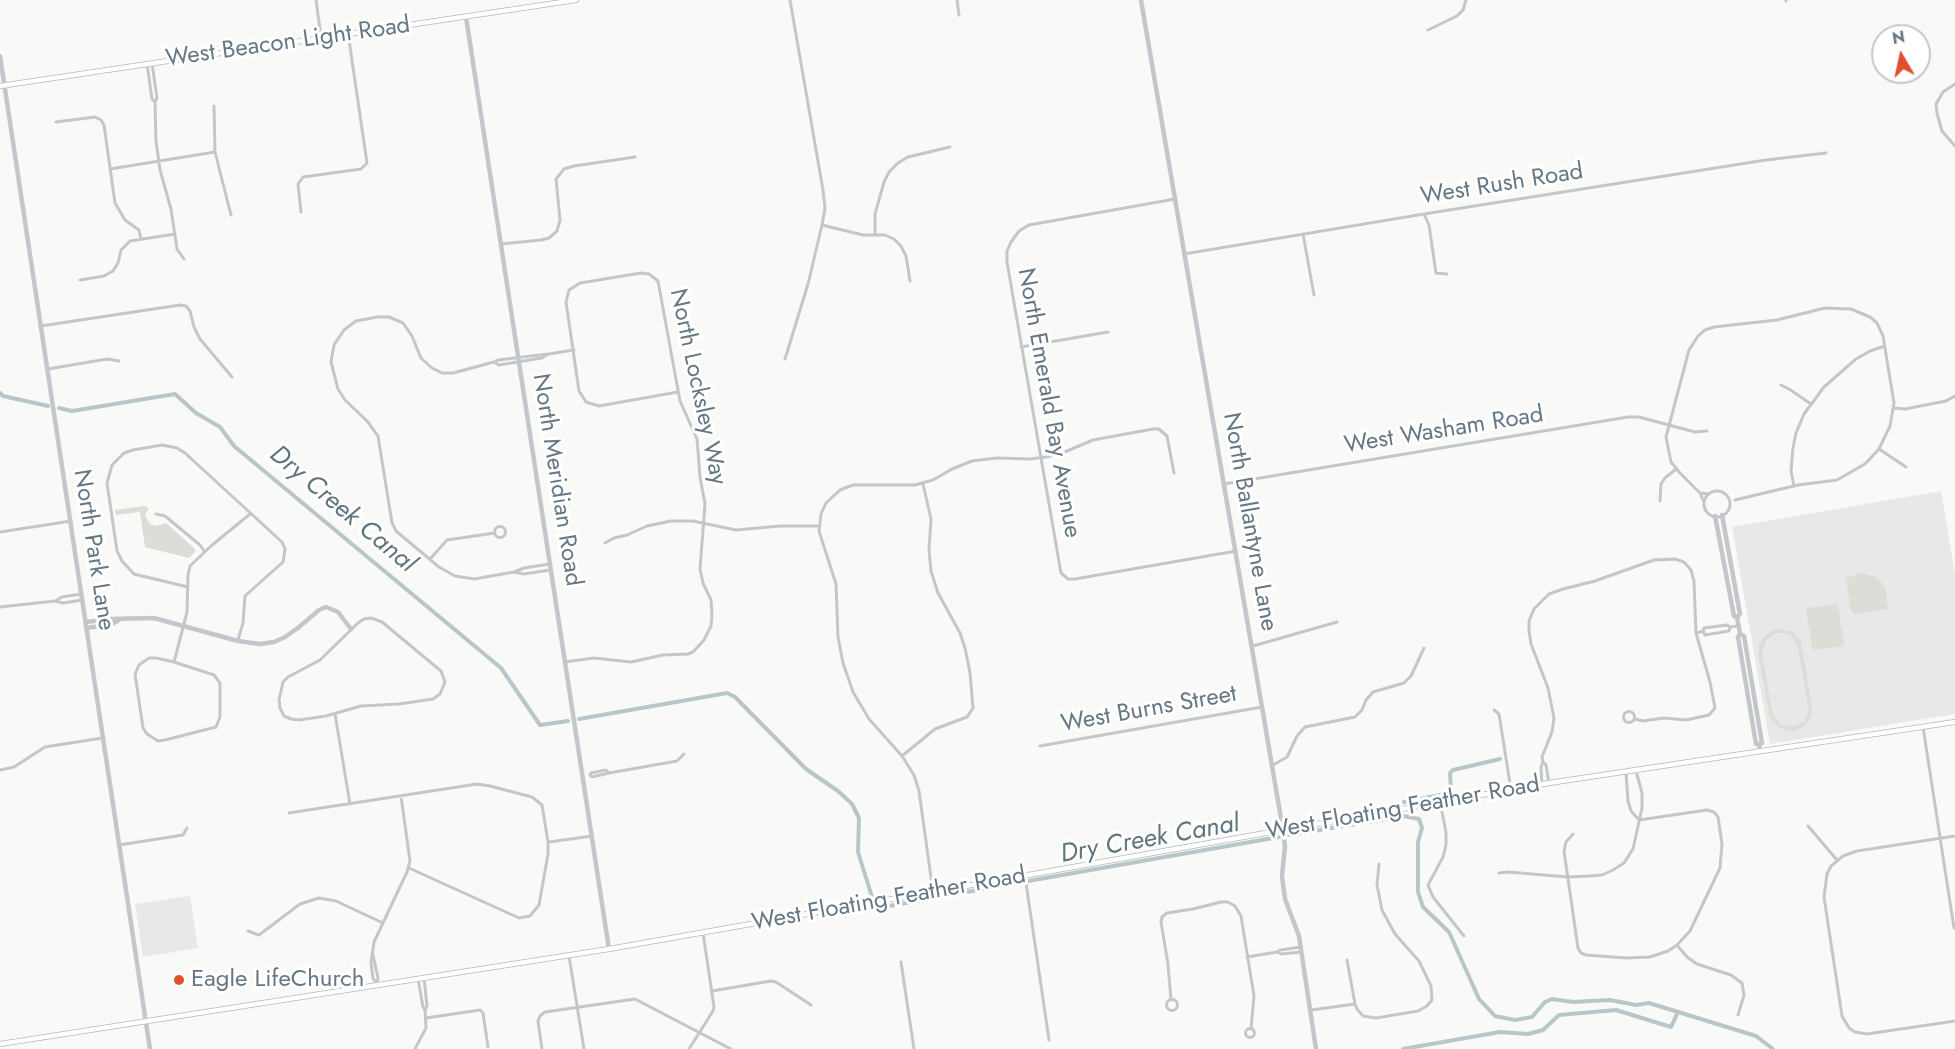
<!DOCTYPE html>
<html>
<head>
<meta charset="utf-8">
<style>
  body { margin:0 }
  #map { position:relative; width:1955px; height:1049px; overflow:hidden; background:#f9f9f7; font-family:Jost,sans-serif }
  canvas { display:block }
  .north { position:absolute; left:1871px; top:24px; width:60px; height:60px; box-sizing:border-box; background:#fff; border:2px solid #c1c9cd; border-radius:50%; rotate:351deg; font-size:16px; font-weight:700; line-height:24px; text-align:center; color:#657782 }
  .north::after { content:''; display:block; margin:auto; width:21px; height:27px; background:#e24f2f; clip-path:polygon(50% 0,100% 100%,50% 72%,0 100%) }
</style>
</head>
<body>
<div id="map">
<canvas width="1955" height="1049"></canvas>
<div class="north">N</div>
</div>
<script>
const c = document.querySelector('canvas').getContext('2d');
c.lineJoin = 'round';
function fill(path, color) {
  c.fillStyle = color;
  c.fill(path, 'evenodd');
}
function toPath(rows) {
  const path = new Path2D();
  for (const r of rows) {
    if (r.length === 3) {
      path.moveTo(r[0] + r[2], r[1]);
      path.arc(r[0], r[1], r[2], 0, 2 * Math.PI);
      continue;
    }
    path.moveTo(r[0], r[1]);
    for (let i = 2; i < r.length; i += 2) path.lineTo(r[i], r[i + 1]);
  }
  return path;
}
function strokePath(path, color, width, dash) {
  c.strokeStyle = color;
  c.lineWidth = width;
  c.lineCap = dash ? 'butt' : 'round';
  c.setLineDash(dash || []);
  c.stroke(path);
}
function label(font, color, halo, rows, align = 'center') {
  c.font = font + ' Jost,sans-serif';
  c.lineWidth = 6;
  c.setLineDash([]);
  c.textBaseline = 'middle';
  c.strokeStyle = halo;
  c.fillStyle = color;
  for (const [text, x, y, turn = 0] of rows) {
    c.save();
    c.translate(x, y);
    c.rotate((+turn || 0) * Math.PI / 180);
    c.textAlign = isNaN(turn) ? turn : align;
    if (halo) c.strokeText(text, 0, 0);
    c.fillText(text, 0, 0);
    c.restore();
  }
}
const built = toPath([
  [1941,491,1955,574,1955,714,1770,744,1732,527],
  [190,896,198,948,143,957,135,904]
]);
const green = toPath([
  [144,506,149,508,145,515,150,524,156,526,166,523,195,549,195,552,189,558,145,547,140,512,116,515,115,510],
  [1861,573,1876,577,1883,584,1886,591,1888,609,1855,614,1851,611,1846,578],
  [1835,604,1838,606,1841,622,1839,625,1841,626,1844,643,1842,646,1815,650,1812,648,1810,631,1811,629,1809,627,1806,610,1808,608],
  [1781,629,1793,632,1801,642,1812,705,1812,713,1808,722,1803,727,1794,731,1781,729,1770,718,1758,654,1759,645,1764,637,1772,631],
  [1777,633,1785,633,1791,636,1798,647,1809,711,1804,721,1793,727,1780,724,1772,712,1762,652,1767,639]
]);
const canal = toPath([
  [0,393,3,396,48,406],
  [59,408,72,411,175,394,196,413,220,427,234,446,501,668,540,725,568,721],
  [579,719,727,693,735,697,806,769,838,791,852,804,859,818,858,852,872,897],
  [1404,802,1445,794,1451,790,1450,773,1453,770,1500,759],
  [1289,835,1404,816,1419,819,1422,828,1418,842,1418,892,1423,907,1449,932,1479,999,1495,1016,1515,1020,1532,1017,1545,1002,1552,999,1573,1002,1610,1000,1636,1005,1649,1003,1756,1036,1773,1049],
  [1028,881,1279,837],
  [876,905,878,908,1022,882],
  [1403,1049,1500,1032,1528,1034,1543,1030,1559,1015,1616,1010,1671,1027,1678,1012]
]);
const minor = toPath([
  [316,0,321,37],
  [957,0,959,15],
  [1786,0,1786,1],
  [1428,30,1457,16,1463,10,1466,0],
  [147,64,152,99,155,102,157,98,152,63],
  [1955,84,1943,92,1936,104,1937,113,1942,131,1955,146],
  [155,102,156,141,160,170,171,209,177,249,184,259],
  [214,106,215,152,231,215],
  [56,122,95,117,101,120,104,125,115,203,125,220,139,230,141,239],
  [110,169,215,152],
  [1175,199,1029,225,1019,231,1011,242,1007,251,1007,262,1061,573,1068,579,1075,579,1236,551],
  [301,212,298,184,303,177,361,169,367,163,348,33],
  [1424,214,1429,225,1436,273,1447,274],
  [822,225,863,235,885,235,894,239,901,246,906,256,910,281],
  [1303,234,1314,295],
  [875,235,875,214,884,182,889,172,898,163,908,157,950,147],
  [501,244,541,240,549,238,557,231,560,220,556,179,564,169,574,166,635,157],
  [1184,254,1424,214,1766,160,1826,153],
  [80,280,104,276,113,271,118,263,121,250,130,241,175,234],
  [41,326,180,305,186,306,190,311,194,327,200,339,232,377],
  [1021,347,1108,332],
  [549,354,574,350],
  [785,359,808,284,822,225,825,208,823,190,790,0],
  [494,362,499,365,542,358,548,354,498,360,494,362,453,373,442,373,432,368,421,358,412,336,403,323,389,317,377,317,356,321,344,330,334,345,331,362,338,389,345,400,367,421,378,436,392,523,396,531,439,567,455,576,474,579,514,572],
  [48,369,107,359,119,361],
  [1781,385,1789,389,1811,404],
  [1894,408,1905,409,1946,401,1955,396],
  [1879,449,1906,467],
  [1224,484,1628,417,1639,417,1695,432,1707,431],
  [1794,486,1791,471,1793,448,1796,433,1804,414,1824,387,1856,359,1870,351,1885,346],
  [1717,504,13],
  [1700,493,1680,473,1671,462,1666,437,1689,350,1698,336,1705,330,1714,327,1777,320,1825,308,1851,309,1870,317,1877,323,1883,336,1894,403,1890,426,1879,449,1865,464,1837,480,1798,485,1735,500],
  [1660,501,1661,484,1665,478,1676,469],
  [1704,502,1700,493,1709,494],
  [156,514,165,516,200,545,204,551],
  [500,532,5.5],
  [0,532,71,521],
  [605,543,614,538,627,535,647,526,671,521,693,521,736,530,780,526,819,526],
  [430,559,447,540,495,533],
  [550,570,524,574,514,572,524,568,550,564],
  [188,587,134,574,122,561,117,551,107,483,112,465,124,453,133,450,162,445,177,448,185,453,282,542,285,549,283,562,245,596,243,623,238,640],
  [81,594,62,597,55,601,63,603,82,600],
  [0,607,55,601],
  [371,618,382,622,441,671,445,682,440,694,433,699,399,704,361,706,326,716,299,720,291,719,284,716,280,708,279,700,283,682,288,677,320,660,358,623,364,619,371,618],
  [1703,631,1705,635,1729,631,1730,628],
  [1696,633,1703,631,1704,628,1727,625,1730,627,1738,626],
  [1253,646,1337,622],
  [149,658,156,658,174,662,214,675,220,683,220,717,216,727,165,740,158,741,147,734,143,728,135,674,139,665,149,658],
  [174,662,187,612,188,575,190,566,211,546,250,514],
  [565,662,594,658,631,662,663,655,688,654,693,652,704,640,711,626,712,616,711,600,703,583,700,569,705,504,700,477,697,439,680,401,658,281,649,274,641,273,580,283,569,290,566,302,579,391,586,402,599,406,678,392],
  [1494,710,1499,714,1511,790],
  [1629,717,5.5],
  [335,714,350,804],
  [1923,727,1954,928],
  [1040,746,1262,707],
  [902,756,935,729,967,717,973,708,970,673,965,648,960,633,938,593,931,571,929,550,931,519,923,484],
  [1543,762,1542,757,1552,732,1554,718,1548,688,1531,644,1529,631,1529,621,1534,609,1549,594,1563,589,1595,581,1654,560,1675,559,1684,562,1691,570,1694,581,1696,633,1710,682,1715,708,1709,715,1686,720,1664,718,1643,721,1635,719],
  [1273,765,1287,757,1297,736,1305,727,1355,717,1362,710,1366,700,1373,692,1404,683,1411,676,1424,648],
  [0,770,14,767,45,747,102,738],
  [609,773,606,770,591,773,590,775,592,777,609,773,677,761,684,754],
  [1626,773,1628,801,1631,811,1639,820],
  [1542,785,1541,767,1543,762,1546,765,1549,783],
  [1440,802,1446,832,1446,845,1443,857,1428,885,1433,897,1464,936],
  [289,813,477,784,490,786,532,797,542,805,548,842,548,854,539,905,530,916,519,918,409,868],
  [1639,820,1707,810,1714,812,1718,817,1722,844,1720,868,1690,931,1677,945],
  [1808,826,1837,860],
  [1573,834,1566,842,1564,851,1578,948,1581,953,1586,955,1627,958,1650,957,1668,951,1677,945,1687,957,1697,964,1731,975,1742,983,1744,995,1738,1015],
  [1955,836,1857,851,1843,856,1831,866,1827,874,1824,897,1842,1016,1849,1028,1855,1032,1867,1034,1955,1021],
  [549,842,592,836],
  [119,845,183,835,187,828],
  [1499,873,1508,872,1568,877,1589,876,1602,875,1613,870,1624,863,1633,849,1642,808,1642,793,1636,771],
  [1025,876,1049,1040],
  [933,892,919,791,914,775,902,756,869,719,853,692,843,663,838,637,836,584,819,531,821,514,826,503,840,490,853,485,915,485,933,480,952,469,972,461,997,458,1030,459,1046,457,1060,454,1093,440,1153,429,1159,429,1167,436,1174,473],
  [248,931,259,935,300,904,319,898,336,901,383,923],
  [1301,947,1280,950,1277,952,1281,954,1301,952],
  [373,955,378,978,377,985,373,978,371,963,374,942,407,872,410,861,401,796],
  [569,956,584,1049],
  [1247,957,1277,952],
  [1347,960,1355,1004,1357,1009,1363,1016,1376,1018,1418,1011,1427,1006,1432,1000,1431,986,1419,961,1395,934,1382,910,1377,885,1379,864],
  [901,962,914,1049],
  [418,979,423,1007,425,1010,427,1006,424,978],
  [712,991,771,981,776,982,811,1005],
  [1172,1005,5.5],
  [1171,1000,1168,964,1161,922,1162,917,1167,913,1193,909,1221,902,1228,902,1235,906,1241,916,1254,996,1251,1029],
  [1311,1010,1355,1004],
  [426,1018,480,1010,483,1013,488,1047],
  [1250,1033,4.5],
  [415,1049,426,1028,425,1010],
  [542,1049,538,1021,540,1016,545,1012,635,999,731,1049],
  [689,1049,713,1011,714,1007,703,933]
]);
const tertiary = toPath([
  [1141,0,1283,830,1285,846,1282,876,1285,899,1299,936,1316,1049],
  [466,17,609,949],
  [0,56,150,1049],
  [1722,515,1740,614,1737,617],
  [1715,516,1734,616,1737,617,1740,634,1738,637,1756,744,1759,744,1760,750],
  [86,622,110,619,154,618,238,641,260,644,274,642,285,637,298,628,319,610,326,607,338,612,351,629],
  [87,628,112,624,119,620],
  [1740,634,1744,636,1762,743,1759,744]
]);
const secondary = toPath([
  [0,86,576,0],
  [0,1044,609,949,1549,783,1955,722]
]);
const markers = [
  [179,980,6,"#e24f2f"]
];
const streetNames = [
  ["West Beacon Light Road",288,43,-8],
  ["West Rush Road",1502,185,-9],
  ["North Locksley Way",697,387,78],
  ["North Emerald Bay Avenue",1048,403,80],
  ["West Washam Road",1444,431,-9],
  ["North Meridian Road",556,480,81],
  ["North Ballantyne Lane",1249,522,80],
  ["North Park Lane",93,550,81],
  ["West Burns Street",1149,710,-10],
  ["West Floating Feather Road",1403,809,-10],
  ["West Floating Feather Road",889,900,-10]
];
const poiNames = [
  ["Eagle LifeChurch",191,980]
];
const waterNames = [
  ["Dry Creek Canal",342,510,40],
  ["Dry Creek Canal",1150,840,-10]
];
fill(built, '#e7e9e8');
fill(green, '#daded6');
strokePath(canal, '#b8c6c9', 4);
strokePath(secondary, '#b3b9be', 6);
strokePath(minor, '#c3c7cb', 3);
strokePath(tertiary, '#c3c7cb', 4.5);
strokePath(secondary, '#fff', 4.5);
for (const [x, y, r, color] of markers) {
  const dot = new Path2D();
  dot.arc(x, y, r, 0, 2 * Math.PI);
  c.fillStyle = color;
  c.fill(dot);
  strokePath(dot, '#fff', 2);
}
label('24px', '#657782', '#fff', streetNames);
label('24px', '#657782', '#fff', poiNames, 'left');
label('italic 26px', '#60767c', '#fff', waterNames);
</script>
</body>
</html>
